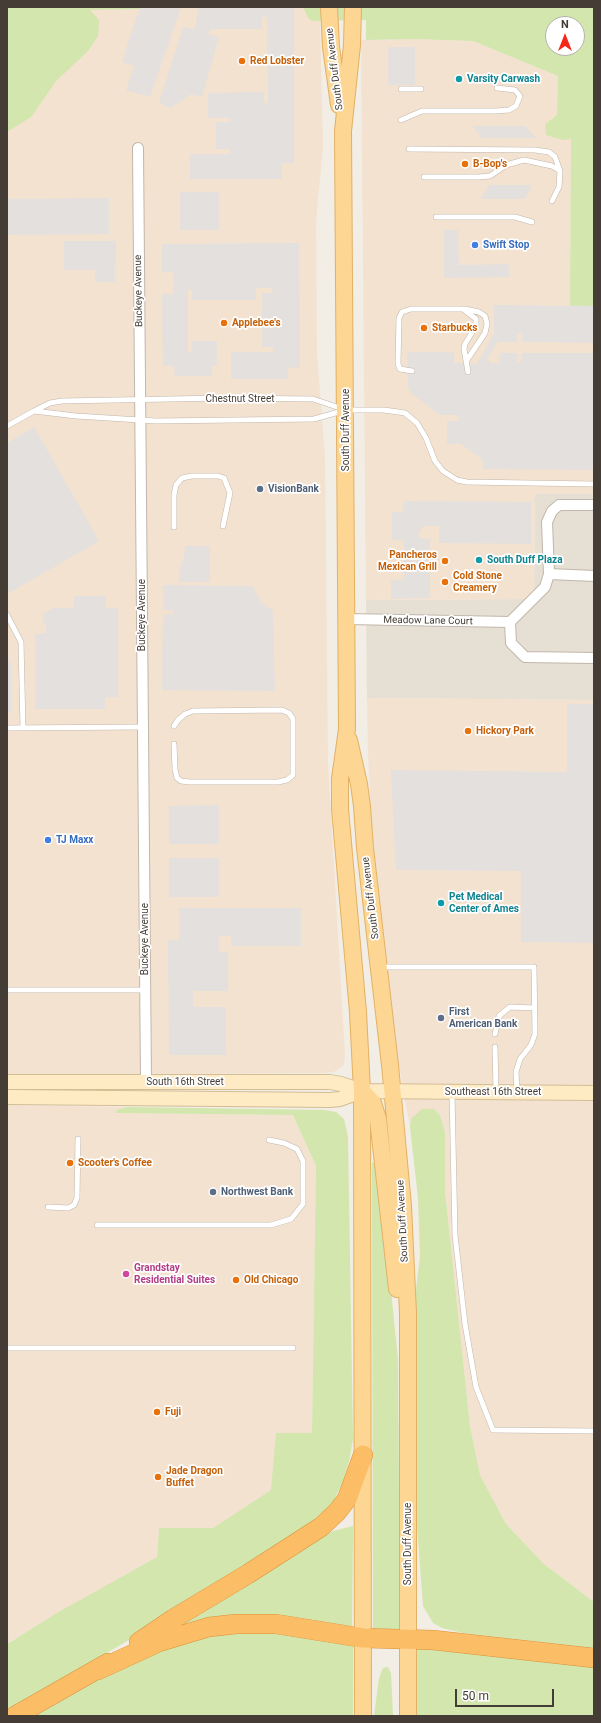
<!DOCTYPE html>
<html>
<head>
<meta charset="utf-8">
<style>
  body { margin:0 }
  #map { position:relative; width:601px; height:1723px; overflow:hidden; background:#f2ede5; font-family:Roboto,sans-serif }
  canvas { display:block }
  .frame { position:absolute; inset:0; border:8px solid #453d35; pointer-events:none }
  .north { position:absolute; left:545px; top:16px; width:40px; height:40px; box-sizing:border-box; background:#fff; border:1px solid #b5b1ae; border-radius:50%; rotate:0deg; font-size:11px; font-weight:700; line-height:16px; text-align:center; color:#453d35 }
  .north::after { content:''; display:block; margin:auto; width:14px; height:18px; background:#f72618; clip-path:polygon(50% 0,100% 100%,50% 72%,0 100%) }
  .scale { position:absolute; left:455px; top:1689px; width:99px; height:18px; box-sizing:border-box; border:2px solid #453d35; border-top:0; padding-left:5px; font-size:12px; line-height:14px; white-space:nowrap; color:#453d35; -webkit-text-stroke:3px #fff; paint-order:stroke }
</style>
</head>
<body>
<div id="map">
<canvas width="601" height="1723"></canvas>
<div class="frame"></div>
<div class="north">N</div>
<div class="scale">50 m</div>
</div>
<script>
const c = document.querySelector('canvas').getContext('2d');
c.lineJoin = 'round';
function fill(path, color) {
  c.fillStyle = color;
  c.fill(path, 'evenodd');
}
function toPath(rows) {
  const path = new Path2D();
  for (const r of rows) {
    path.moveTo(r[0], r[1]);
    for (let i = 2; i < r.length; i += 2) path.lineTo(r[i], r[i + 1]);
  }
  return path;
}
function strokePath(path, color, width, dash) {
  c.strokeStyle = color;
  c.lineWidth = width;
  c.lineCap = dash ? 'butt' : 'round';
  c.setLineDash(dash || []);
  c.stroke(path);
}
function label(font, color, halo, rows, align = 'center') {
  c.font = font + ' Roboto,sans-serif';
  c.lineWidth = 3.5;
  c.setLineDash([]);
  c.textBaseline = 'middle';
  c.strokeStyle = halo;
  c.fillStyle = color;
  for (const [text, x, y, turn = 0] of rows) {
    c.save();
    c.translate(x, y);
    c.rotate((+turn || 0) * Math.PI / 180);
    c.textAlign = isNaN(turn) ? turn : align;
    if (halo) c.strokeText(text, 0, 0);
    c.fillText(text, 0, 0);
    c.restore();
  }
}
const residential = toPath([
  [535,494,594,494,594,700,367,698,366,600,534,599]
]);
const commercial = toPath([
  [140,7,303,7,313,21,320,21,323,147,316,221,317,353,325,458,328,763,345,1055,344,1065,334,1072,324,1073,7,1075,7,60,90,10,139,9],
  [413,39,473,41,558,76,557,115,546,124,571,139,570,306,594,306,594,494,535,494,534,599,366,600,361,40],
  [367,698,594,700,594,1602,544,1564,506,1524,480,1475,470,1426,445,1191,445,1132,440,1115,434,1109,411,1119,410,1127,397,1055,373,840,368,755],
  [7,1105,127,1107,117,1110,115,1113,293,1115,316,1166,312,1433,276,1433,272,1490,213,1528,159,1528,157,1557,7,1643]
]);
const green = toPath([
  [7,7,140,7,139,9,90,10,99,20,98,36,88,51,56,81,31,117,7,132],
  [303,7,594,7,594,306,570,306,571,139,563,140,546,135,545,124,557,115,558,76,473,41,413,39,366,40,366,20,313,21,309,19],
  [553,24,577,24,577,48,553,48],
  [127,1107,325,1110,336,1112,344,1119,348,1137,353,1439,349,1462,342,1484,331,1506,310,1527,158,1623,7,1711,7,1644,57,1613,157,1557,159,1528,213,1528,271,1490,276,1433,312,1433,316,1166,293,1115,115,1113,117,1110],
  [422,1109,434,1109,440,1115,445,1132,445,1191,470,1426,480,1475,506,1524,544,1564,594,1602,594,1648,463,1633,442,1628,433,1623,423,1606,416,1512,415,1297,420,1257,418,1198,410,1127,411,1119],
  [372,1163,378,1163,398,1359,400,1630,373,1630],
  [353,1526,352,1629,185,1626,182,1620,310,1543,333,1531],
  [231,1627,353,1642,353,1716,33,1716,153,1649],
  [416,1648,594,1665,594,1716,417,1716],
  [388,1667,391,1673,393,1716,374,1716,379,1678,383,1668]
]);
const parking = toPath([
  [140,7,181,7,150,97,126,90,134,66,122,62],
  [199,7,294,7,294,163,283,163,282,164,282,179,190,179,190,154,230,154,230,149,216,149,216,122,230,122,230,118,208,118,208,93,264,92,264,103,268,103,267,17,262,17,262,29,210,29,208,34,219,37,202,97,191,94,171,108,159,103,183,27,192,29,195,28],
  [388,47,415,47,415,85,388,85],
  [473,126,525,126,536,138,482,138],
  [489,185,532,185,525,199,481,199],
  [180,192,219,192,219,230,180,230],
  [109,198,109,234,7,235,7,199],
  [444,230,458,230,459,265,509,264,509,277,444,278],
  [64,241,116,241,115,282,95,282,95,270,64,270],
  [299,243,300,367,288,368,288,379,231,379,231,352,273,352,273,347,262,347,262,293,273,293,272,288,256,288,256,300,192,300,192,290,188,289,188,352,192,352,192,341,217,341,217,365,212,366,212,376,175,376,174,366,163,366,162,294,174,294,173,272,162,272,162,244],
  [494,305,594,306,594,343,522,342,522,334,520,333,517,334,517,342,498,342,489,356,488,360,490,363,499,363,500,353,517,353,517,361,519,363,522,361,522,353,594,353,594,470,483,469,482,459,481,458,461,444,447,444,447,421,459,421,458,416,457,415,440,415,436,413,427,405,411,393,408,388,407,352,454,352,454,363,477,364,494,333],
  [34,427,99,541,9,593,7,589,7,443],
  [404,501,531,502,531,544,439,543,439,526,425,526,421,528,418,536,420,538,430,539,430,598,391,599,391,580,404,580,404,540,392,540,392,512,402,512,404,509],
  [185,546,210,546,210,582,179,582,179,570,184,557],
  [163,585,253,586,260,601,273,611,275,691,162,690,163,615,174,614,172,610,163,610],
  [74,596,106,596,106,608,118,608,118,697,105,697,105,709,35,709,35,634,46,633,46,624,43,624,43,614,53,608,74,608],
  [7,653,11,665,11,713,7,713],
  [567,704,594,704,594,943,521,942,521,871,396,870,391,770,567,772],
  [219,805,219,844,169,844,169,806],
  [169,858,219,858,219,897,169,897],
  [179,908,301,908,301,946,231,946,231,936,219,936,219,952,228,952,228,991,193,991,193,1007,226,1007,226,1055,169,1055,168,940,179,940]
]);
const service = toPath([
  [401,89,421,89],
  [401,120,422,111,496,111,509,110,516,106,520,96,515,90,497,88],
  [409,149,535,150,549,152,555,157,560,171,559,187,552,201],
  [424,177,479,177,490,176,506,165,524,160,552,166,560,171],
  [436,217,515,217,532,222],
  [465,309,479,312,485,316,487,324,485,333,467,360],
  [412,371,400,369,398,364,399,318,402,312,411,309,463,309,476,319,476,326,465,344,464,349,468,372],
  [343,409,313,399,224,398,62,401,50,403,34,411,76,416,156,421,314,419,346,410,384,410,405,413,417,423,426,438,435,461,443,471,457,480,467,482,594,484],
  [7,426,34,411],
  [174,527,174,495,176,485,182,478,192,476,218,476,224,478,230,493,223,526],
  [7,615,21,642,23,728],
  [174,726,178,720,185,714,193,711,282,710,289,713,293,719,293,775,287,780,278,782,190,782,181,781,177,778,175,769,174,744],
  [7,728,143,727],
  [380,967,534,967,535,1034,531,1045,520,1059,516,1072,517,1091],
  [7,990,145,990],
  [495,1034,499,1016,510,1007,535,1008],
  [495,1047,496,1091],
  [452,1093,455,1235,465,1324,476,1387,493,1430,594,1431],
  [48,1207,68,1208,74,1205,77,1198,78,1139],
  [97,1225,271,1225,291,1219,303,1204,303,1161,297,1149,284,1143,269,1140],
  [7,1348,293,1348]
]);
const minor = toPath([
  [138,148,146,1082],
  [594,505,559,505,552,511,547,522,549,574,545,587,510,622,511,643,525,657,594,658],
  [549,574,594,576],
  [346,619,510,622]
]);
const secondary = toPath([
  [7,1082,330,1082,341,1084,362,1091,594,1093],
  [7,1097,330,1100,340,1099,362,1091]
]);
const primary = toPath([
  [329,7,331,47,339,105],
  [353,7,352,45,343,131,347,729,340,779,340,809,358,1012,362,1091,363,1716],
  [349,740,359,784,362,806,365,848,390,1065,403,1206,408,1313,408,1716],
  [362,1091,373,1103,378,1119,397,1289]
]);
const motorway = toPath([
  [139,1642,173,1619,248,1574,321,1527,337,1512,347,1499,363,1455],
  [98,1670,159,1642,209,1627,236,1624,276,1624,363,1638,433,1640,594,1658],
  [15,1716,108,1663]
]);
const markers = [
  [242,61,4,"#e8710a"],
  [459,79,4,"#0f9aa8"],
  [465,164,4,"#e8710a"],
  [475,245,4,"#3f7fe0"],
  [224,323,4,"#e8710a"],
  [424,328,4,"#e8710a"],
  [260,489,4,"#5c6f8a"],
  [479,560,4,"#0f9aa8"],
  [445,561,4,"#e8710a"],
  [445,582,4,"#e8710a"],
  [468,731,4,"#e8710a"],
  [48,840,4,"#3f7fe0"],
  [441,903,4,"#0f9aa8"],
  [441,1018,4,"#5c6f8a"],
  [70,1163,4,"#e8710a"],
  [213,1192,4,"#5c6f8a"],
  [126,1274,4,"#d1479c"],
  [236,1280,4,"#e8710a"],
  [157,1412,4,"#e8710a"],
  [158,1477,4,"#e8710a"]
];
const foodNames = [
  ["Red Lobster",250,61],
  ["B-Bop's",473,164],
  ["Applebee's",232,323],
  ["Starbucks",432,328],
  ["Pancheros",437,555,"right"],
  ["Mexican Grill",437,567,"right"],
  ["Cold Stone",453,576],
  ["Creamery",453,588],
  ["Hickory Park",476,731],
  ["Scooter's Coffee",78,1163],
  ["Old Chicago",244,1280],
  ["Fuji",165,1412],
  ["Jade Dragon",166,1471],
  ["Buffet",166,1483]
];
const streetNames = [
  ["South Duff Avenue",335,69,-97],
  ["Buckeye Avenue",139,291,-91],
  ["Chestnut Street",240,399],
  ["South Duff Avenue",346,430,-90],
  ["Buckeye Avenue",142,615,-90],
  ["Meadow Lane Court",428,621,1],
  ["South Duff Avenue",371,898,-97],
  ["Buckeye Avenue",145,939,-90],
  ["South 16th Street",185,1082],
  ["Southeast 16th Street",493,1092],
  ["South Duff Avenue",403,1221,-93],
  ["South Duff Avenue",408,1544,-90]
];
const cultureNames = [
  ["Varsity Carwash",467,79],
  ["South Duff Plaza",487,560],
  ["Pet Medical",449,897],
  ["Center of Ames",449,909]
];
const shopNames = [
  ["Swift Stop",483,245],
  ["TJ Maxx",56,840]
];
const serviceNames = [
  ["VisionBank",268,489],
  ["First",449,1012],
  ["American Bank",449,1024],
  ["Northwest Bank",221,1192]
];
const hotelNames = [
  ["Grandstay",134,1268],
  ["Residential Suites",134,1280]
];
fill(residential, '#e6dfd3');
fill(commercial, '#f4e2d0');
fill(green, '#d2e6ae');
fill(parking, '#e3e0dd');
strokePath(service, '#c1b7ab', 6);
strokePath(minor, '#c1b7ab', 12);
strokePath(secondary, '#d2bd95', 16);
strokePath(primary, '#e2b164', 18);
strokePath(motorway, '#db9137', 20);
strokePath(service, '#fff', 5);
strokePath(minor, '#fff', 10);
strokePath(secondary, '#feebc4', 14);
strokePath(primary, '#fdd694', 16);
strokePath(motorway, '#fcbd67', 19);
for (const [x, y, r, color] of markers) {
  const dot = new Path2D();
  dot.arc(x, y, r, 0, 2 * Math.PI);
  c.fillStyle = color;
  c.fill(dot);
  strokePath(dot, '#fff', 1.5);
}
label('bold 10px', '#c56008', '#fff', foodNames, 'left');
label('10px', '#453d35', '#fff', streetNames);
label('bold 10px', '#0d838f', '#fff', cultureNames, 'left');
label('bold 10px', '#366cbe', '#fff', shopNames, 'left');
label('bold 10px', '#4e5e75', '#fff', serviceNames, 'left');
label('bold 10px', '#b23c85', '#fff', hotelNames, 'left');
</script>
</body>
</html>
